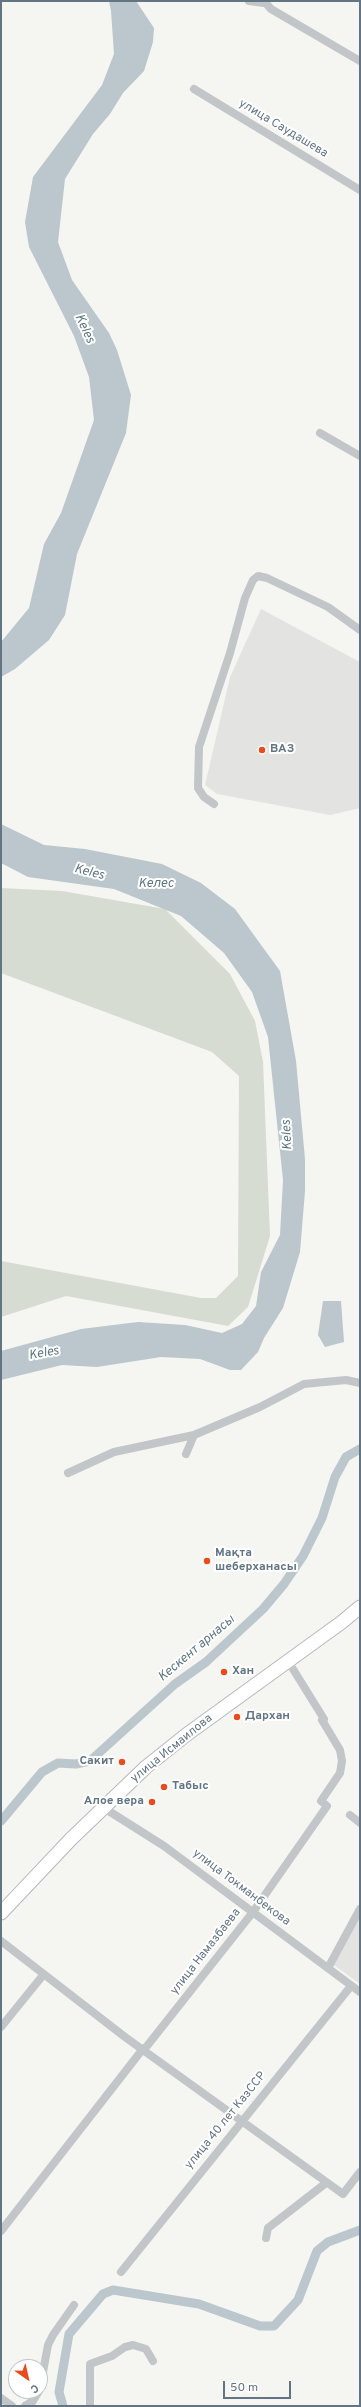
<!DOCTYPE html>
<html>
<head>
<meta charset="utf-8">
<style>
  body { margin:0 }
  #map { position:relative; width:361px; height:2407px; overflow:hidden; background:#f5f5f1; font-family:Overpass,sans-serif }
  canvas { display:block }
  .frame { position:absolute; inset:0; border:2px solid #637583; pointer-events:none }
  .north { position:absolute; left:8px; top:2359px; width:40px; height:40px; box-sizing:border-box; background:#fff; border:1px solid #c1c8cd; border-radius:50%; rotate:146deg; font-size:11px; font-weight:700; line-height:16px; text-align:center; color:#637583 }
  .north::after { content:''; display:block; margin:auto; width:14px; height:18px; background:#e84c1e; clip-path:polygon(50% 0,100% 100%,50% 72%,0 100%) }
  .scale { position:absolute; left:223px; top:2381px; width:68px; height:18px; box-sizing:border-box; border:2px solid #637583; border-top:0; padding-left:5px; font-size:12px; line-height:14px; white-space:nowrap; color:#637583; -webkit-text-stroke:3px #fff; paint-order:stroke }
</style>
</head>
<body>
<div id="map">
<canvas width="361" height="2407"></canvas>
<div class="frame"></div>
<div class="north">С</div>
<div class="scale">50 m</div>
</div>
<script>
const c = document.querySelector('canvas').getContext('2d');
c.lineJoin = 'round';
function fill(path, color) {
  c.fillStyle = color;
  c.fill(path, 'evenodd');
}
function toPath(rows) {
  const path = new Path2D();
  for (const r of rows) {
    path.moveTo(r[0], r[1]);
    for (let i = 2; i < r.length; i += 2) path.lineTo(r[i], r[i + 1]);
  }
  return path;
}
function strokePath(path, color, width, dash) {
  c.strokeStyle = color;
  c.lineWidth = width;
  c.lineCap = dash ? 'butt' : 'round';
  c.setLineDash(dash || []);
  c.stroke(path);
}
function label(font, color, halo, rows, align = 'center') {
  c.font = font + ' Overpass,sans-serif';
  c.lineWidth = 4;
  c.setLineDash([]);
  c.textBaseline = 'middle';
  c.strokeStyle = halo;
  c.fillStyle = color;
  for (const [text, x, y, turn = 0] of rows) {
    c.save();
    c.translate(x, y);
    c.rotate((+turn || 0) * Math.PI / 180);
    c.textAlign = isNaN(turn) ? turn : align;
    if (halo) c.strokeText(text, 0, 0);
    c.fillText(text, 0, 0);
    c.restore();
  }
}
const built = toPath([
  [261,609,360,662,360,808,330,815,217,794,205,785,230,677],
  [360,1910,360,1984,331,1963]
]);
const green = toPath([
  [1,888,62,891,165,909,230,974,255,1021,263,1062,270,1236,248,1307,228,1326,66,1296,1,1317,1,1261,201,1298,216,1298,238,1276,239,1076,212,1052,1,973]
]);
const water = toPath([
  [109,1,136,1,154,28,153,42,144,71,123,93,110,114,93,134,65,179,58,242,72,280,109,333,117,350,131,395,126,433,77,554,65,615,49,640,15,669,1,677,1,642,29,608,44,544,61,513,94,420,89,377,74,336,29,247,25,222,33,177,102,85,114,54,111,11],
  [1,824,44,845,85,849,162,864,201,883,235,909,280,971,296,1061,305,1159,305,1191,300,1252,283,1308,264,1338,258,1352,241,1370,230,1370,200,1359,161,1357,97,1367,62,1365,1,1380,1,1351,81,1329,138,1322,185,1325,222,1333,242,1324,256,1306,261,1272,280,1235,283,1180,268,1037,252,992,224,953,181,916,114,889,28,877,1,863],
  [323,1301,341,1301,344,1342,325,1347,318,1335]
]);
const canal = toPath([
  [1,1821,42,1772,58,1763,76,1764,90,1761,175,1684,206,1662,263,1609,284,1584,303,1556,322,1518,335,1477,346,1457,360,1449],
  [63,2406,59,2392,69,2334,103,2294,113,2290,199,2304,260,2326,274,2326,298,2300,317,2251,328,2242,360,2230]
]);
const street = toPath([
  [249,1,264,3],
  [264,1,271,9,360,61],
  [194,89,360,190],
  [320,433,360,456],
  [214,804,204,797,198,788,199,747,230,653,245,598,253,580,258,576,267,578,328,607,360,630],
  [186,1454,194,1435],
  [68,1473,114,1452,194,1435,260,1407,304,1384,346,1380,360,1383],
  [104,1808,164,1846,360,1992],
  [350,1815,360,1823],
  [1,1941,125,2037,343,2194,360,2172],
  [328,1968,360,1909],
  [1,2027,44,1974],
  [1,2231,142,2050,147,2046,253,1912,327,1806,321,1801,340,1773,342,1761,340,1750,322,1720,324,1719,288,1661],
  [266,2238,268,2228,326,2183],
  [121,2272,351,1986],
  [40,2388,48,2345,53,2335,74,2305],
  [1,2398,12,2406],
  [25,2406,33,2401,39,2391],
  [90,2406,90,2364,112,2356,125,2347,133,2345,146,2349,153,2361]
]);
const primary = toPath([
  [1,1913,71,1839,146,1767,186,1735,342,1622,360,1607]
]);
const markers = [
  [262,750,4,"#e84c1e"],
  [207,1561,4,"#e84c1e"],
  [224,1672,4,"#e84c1e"],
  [237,1717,4,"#e84c1e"],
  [122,1762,4,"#e84c1e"],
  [164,1787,4,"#e84c1e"],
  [152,1802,4,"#e84c1e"]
];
const streetNames = [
  ["улица Саудашева",283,129,31],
  ["улица Исмаилова",172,1749,-39],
  ["улица Токманбекова",241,1888,37],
  ["улица Намазбаева",206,1952,-52],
  ["улица 40 лет КазССР",226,2121,-51]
];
const poiNames = [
  ["ВАЗ",270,750],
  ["Мақта",215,1554],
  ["шеберханасы",215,1568],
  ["Хан",232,1672],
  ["Дархан",245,1717],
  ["Сакит",114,1762,"right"],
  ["Табыс",172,1787],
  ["Алое вера",144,1802,"right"]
];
const waterNames = [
  ["Keles",84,329,65],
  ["Keles",89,873,14],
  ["Келес",156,884],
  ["Keles",288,1135,-93],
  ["Keles",44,1354,-10],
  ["Кескент арнасы",197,1649,-40]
];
fill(built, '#e3e4e2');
fill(green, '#d6dcd2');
fill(water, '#bbc7cc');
strokePath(canal, '#bbc7cc', 9);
strokePath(primary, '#b5b9bd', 15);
strokePath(street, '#c2c6c9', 8);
strokePath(primary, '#fff', 13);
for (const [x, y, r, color] of markers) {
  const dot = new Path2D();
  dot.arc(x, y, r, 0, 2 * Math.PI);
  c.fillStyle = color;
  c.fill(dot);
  strokePath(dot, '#fff', 1.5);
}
label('12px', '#637583', '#fff', streetNames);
label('bold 12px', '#637583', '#fff', poiNames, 'left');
label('italic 13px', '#5f7780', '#fff', waterNames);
</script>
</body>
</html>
